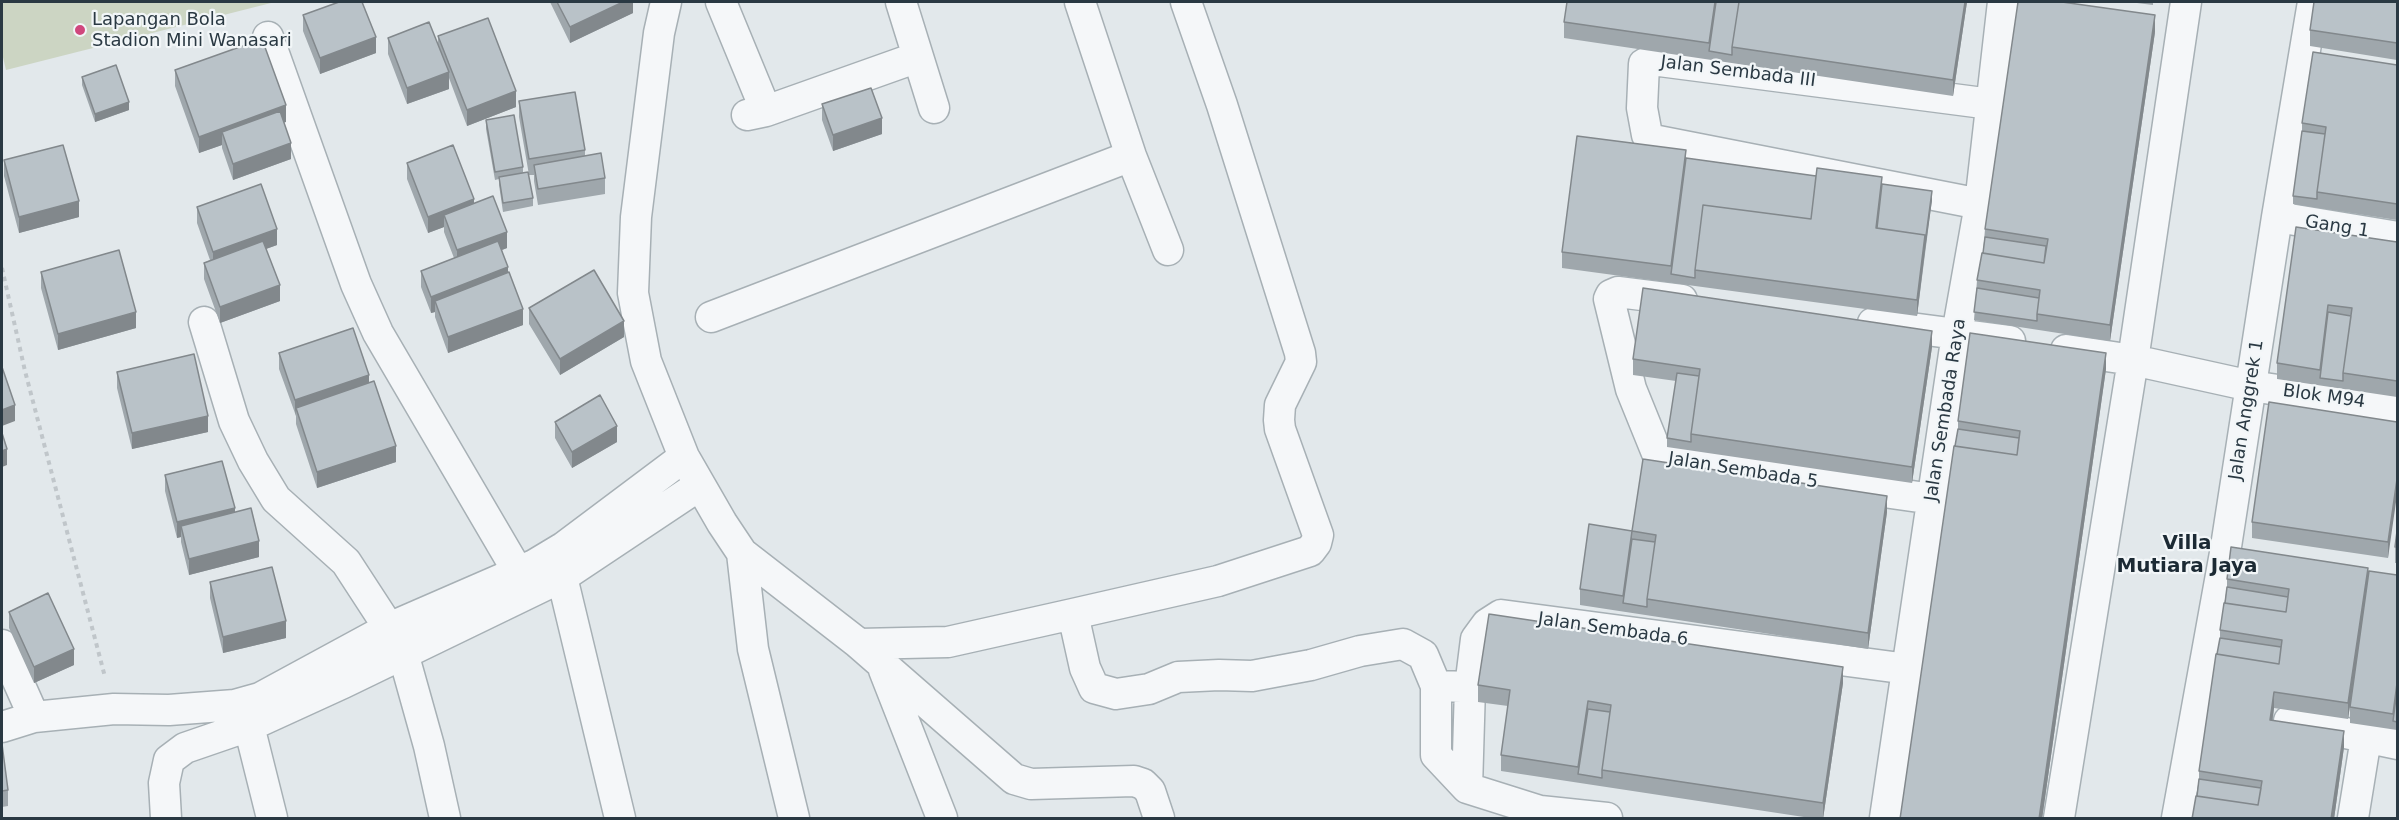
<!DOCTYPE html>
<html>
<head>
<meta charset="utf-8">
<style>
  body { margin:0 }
  #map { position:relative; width:2399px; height:820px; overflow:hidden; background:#e2e8eb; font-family:"DejaVu Sans",sans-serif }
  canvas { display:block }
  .frame { position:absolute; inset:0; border:3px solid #2a3943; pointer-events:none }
</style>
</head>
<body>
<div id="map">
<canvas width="2399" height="820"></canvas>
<div class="frame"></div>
</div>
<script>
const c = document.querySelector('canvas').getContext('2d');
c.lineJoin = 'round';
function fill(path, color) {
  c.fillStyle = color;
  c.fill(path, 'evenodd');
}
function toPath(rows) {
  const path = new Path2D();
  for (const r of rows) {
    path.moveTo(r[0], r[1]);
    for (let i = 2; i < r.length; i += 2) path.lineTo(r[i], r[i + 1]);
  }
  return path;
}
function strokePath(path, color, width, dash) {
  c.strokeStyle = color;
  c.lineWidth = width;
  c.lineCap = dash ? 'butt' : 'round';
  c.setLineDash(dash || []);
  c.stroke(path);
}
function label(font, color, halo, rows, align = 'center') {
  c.font = font + ' "DejaVu Sans",sans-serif';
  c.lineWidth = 4.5;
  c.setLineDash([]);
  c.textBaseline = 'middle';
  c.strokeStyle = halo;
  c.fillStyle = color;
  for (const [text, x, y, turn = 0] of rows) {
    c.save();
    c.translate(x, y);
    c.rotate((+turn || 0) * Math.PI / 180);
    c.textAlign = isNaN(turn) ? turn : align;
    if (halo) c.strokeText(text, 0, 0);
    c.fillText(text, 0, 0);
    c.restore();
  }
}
const green = toPath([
  [2,2,275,2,6,70,2,53]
]);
const path = toPath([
  [2,268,25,371,105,677]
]);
const street = toPath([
  [666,2,659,33,636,217,633,293,646,361,684,457,722,523,742,553,858,643,1014,779,1031,784,1134,781,1143,784,1150,791,1159,818],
  [721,2,766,111],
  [901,2,934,108],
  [1080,2,1131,156,1168,250],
  [268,37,356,284,378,333,518,572],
  [747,115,766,111,918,57],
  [1980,204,1653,140,1647,135,1642,108,1644,64,1652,60,1991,104],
  [2277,217,2398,237],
  [1682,300,1618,292,1611,295,1609,299,1631,389,1659,458,1665,461,1933,499],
  [711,317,1131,156],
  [204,322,234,421,253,461,276,499,346,562,389,628],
  [1873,323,2010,341],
  [2066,350,2133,360,2251,386,2398,408],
  [742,553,753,649,794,818],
  [562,577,620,818],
  [1073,614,1085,668,1094,688,1116,694,1149,689,1178,677,1219,675,1252,676,1311,665,1360,651,1403,644,1423,655,1436,686,1470,687],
  [859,644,948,642,1073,614,1218,581,1310,551,1316,543,1318,535,1280,429,1279,420,1280,405,1301,362,1300,353,1222,105,1186,2],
  [2,645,34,717],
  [403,653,429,746,445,818],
  [884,670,942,818],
  [1436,686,1436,755,1467,788,1540,811,1607,818],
  [2289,721,2398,744],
  [249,726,272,818],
  [2,727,34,717,114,709,169,710,235,705,260,698,389,628,534,565,564,547,684,457],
  [1467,788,1470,687,1476,639,1487,624,1501,615,1908,669],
  [166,818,164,783,169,760,185,748,249,726,343,683,562,577,700,485],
  [1885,818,1957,334,1980,204,2003,2],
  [2059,818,2133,360,2186,2],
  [2177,818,2225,553,2277,217,2313,2],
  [2353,818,2366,738]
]);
const wall = toPath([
  [550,2,633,2,633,13,570,43],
  [1967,2,1953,96,1564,38,1564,22],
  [2129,2,2153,2,2153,5],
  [2397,2,2397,60,2310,46,2310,30],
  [303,15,376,53,320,74,303,31],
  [2155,32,2110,341,1974,320,1977,280,1983,253,1985,229],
  [438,36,516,107,467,126,449,78,449,89,407,104,388,54,388,38,438,47],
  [2397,65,2397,220,2293,204,2293,196,2302,131,2302,123],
  [175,70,286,122,284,122,291,159,233,180,222,148,222,145,199,153,175,86],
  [82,77,129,110,95,122,82,85],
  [519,101,585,150,585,156,605,178,605,194,538,205,534,181,534,175,529,175,519,117],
  [822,104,882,134,833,151,822,120],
  [486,120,523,167,523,173,533,198,533,206,503,212,499,185,499,179,495,180,486,129],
  [1686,158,1882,185,1932,200,1917,316,1562,268,1562,252],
  [4,160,79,217,19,233,4,176],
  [407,163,474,204,507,248,502,250,523,325,448,353,435,317,435,312,431,313,421,287,421,271,454,258,444,232,444,227,428,233,407,179],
  [197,207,277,245,266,249,280,301,220,323,204,279,204,263,210,260,197,223],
  [2296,227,2397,242,2397,397,2277,379,2277,363],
  [41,272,136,328,58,350,41,288],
  [529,308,624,337,560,375,529,324],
  [1932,347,1912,483,1667,447,1667,438,1676,381,1633,375,1633,359],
  [279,353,369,382,396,462,317,488,296,424,296,416,279,369],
  [2106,369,2042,819,1955,446,1958,429,1958,421],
  [117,372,208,432,132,449,117,388],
  [555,422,617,442,572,468,555,438],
  [2397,422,2388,558,2252,538,2252,522],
  [165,475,235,512,259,557,189,575,181,542,181,537,177,538,165,491],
  [1887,512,1868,649,1580,605,1580,589,1632,531],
  [2397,531,2397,563,2395,563,2395,547],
  [2397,575,2397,730,2350,723,2350,707,2364,609,2348,719,2274,708,2273,720,2344,747,2334,819,2192,819,2199,779,2199,771,2220,638,2220,630,2227,587,2227,579,2368,584],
  [210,582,286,638,223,653,210,598],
  [9,612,74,665,34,683,9,628],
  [1843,683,1823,819,1817,819,1501,771,1501,755,1508,706,1478,702,1478,685],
  [2,744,8,790,8,806,2,807]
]);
const shadedWall = toPath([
  [623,2,633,2,633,13,570,43,570,27],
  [1965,2,1967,2,1953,96,1953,80],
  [2155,15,2155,32,2110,341,2110,325],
  [376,37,376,53,320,74,320,58],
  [449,72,449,89,407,104,407,88],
  [516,91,516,107,467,126,467,110],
  [129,102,129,110,95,122,95,114],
  [286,105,286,122,226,143,222,132,222,145,199,153,199,137],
  [882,118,882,134,833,151,833,135],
  [291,143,291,159,233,180,233,164],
  [1686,150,1686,166,1671,274,1671,282,1671,266],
  [1932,191,1932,200,1925,251,1925,243],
  [474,199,474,215,444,215,444,227,428,233,428,217],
  [79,201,79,217,19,233,19,217],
  [277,229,277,245,213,268,213,252],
  [507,232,507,248,457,267,457,250],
  [1925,235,1925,251,1917,316,1917,300],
  [508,267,508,283,435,301,435,312,431,313,431,297],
  [280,285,280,301,220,323,220,307],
  [523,309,523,325,448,353,448,337],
  [136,312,136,328,58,350,58,334],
  [624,321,624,337,560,375,560,359],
  [1932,331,1932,347,1912,483,1912,467],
  [2106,353,2106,369,2042,819,2039,819],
  [369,375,369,391,296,408,295,416,295,400],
  [15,405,15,421,2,426,2,410],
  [208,416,208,432,132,449,132,433],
  [617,426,617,442,572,468,572,452],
  [396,446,396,462,317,488,317,472],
  [7,449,7,465,2,467,2,451],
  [2397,479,2397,495,2388,558,2388,542],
  [1887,496,1887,512,1868,649,1868,633],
  [235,508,235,524,181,526,181,537,177,538,177,522],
  [1632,531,1632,547,1623,603,1623,596],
  [259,541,259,557,189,575,189,559],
  [2368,568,2368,584,2348,719,2348,703],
  [286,621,286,638,223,653,223,637],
  [74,649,74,665,34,683,34,667],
  [1843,667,1843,683,1823,819,1823,803],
  [2274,692,2274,708,2270,736,2270,720],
  [1588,701,1588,717,1578,774,1578,767],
  [2344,731,2344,747,2334,819,2331,819]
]);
const building = toPath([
  [339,2,362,2,376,37,320,58,303,15,339,2],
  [557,2,623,2,570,27,557,2],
  [1567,2,1715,2,1709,43,1564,22,1567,2],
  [1716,2,1739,2,1732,47,1732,55,1709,51,1716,2],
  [1739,2,1965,2,1953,80,1732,47,1739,2],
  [2018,2,2062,2,2155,15,2110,325,2037,314,2040,290,1977,280,1982,253,2044,263,2048,239,1985,229,2018,2],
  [2314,2,2397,2,2397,43,2310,30,2314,2],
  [488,18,516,91,467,110,438,36,488,18],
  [429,22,449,72,407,88,388,38,429,22],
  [262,39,286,105,199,137,175,70,262,39],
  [2313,52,2397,65,2397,204,2317,192,2326,127,2302,123,2313,52],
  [116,65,129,102,95,114,82,77,116,65],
  [871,88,882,118,833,135,822,104,871,88],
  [575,92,585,150,529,159,519,101,575,92],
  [280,111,291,143,233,164,222,132,280,111],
  [514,115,523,167,495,172,486,120,514,115],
  [2302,131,2325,134,2317,192,2317,199,2293,196,2302,131],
  [1577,136,1686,150,1671,266,1562,252,1577,136],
  [63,145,79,201,19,217,4,160,63,145],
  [453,145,474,199,428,217,407,163,453,145],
  [601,153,605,178,538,189,534,165,601,153],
  [1686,158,1816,176,1811,219,1703,205,1695,270,1695,278,1671,274,1686,158],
  [1817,168,1882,177,1876,228,1925,235,1917,300,1695,270,1703,205,1811,219,1817,168],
  [528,172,533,198,503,203,499,177,528,172],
  [261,184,277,229,213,252,197,207,261,184],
  [1882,184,1932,191,1925,243,1925,235,1877,228,1882,184],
  [493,196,507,232,457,250,444,215,493,196],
  [2296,227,2397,242,2397,381,2343,373,2352,308,2328,305,2320,370,2277,363,2296,227],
  [1985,237,2046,246,2044,263,1983,253,1985,237],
  [263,241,280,285,220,307,204,263,263,241],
  [498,241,508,267,431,297,421,271,498,241],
  [119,250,136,312,58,334,41,272,119,250],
  [594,270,624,321,560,359,529,308,594,270],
  [509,272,523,309,448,337,435,301,509,272],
  [1643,288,1932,331,1912,467,1691,434,1700,369,1633,359,1643,288],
  [1977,288,2039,298,2037,314,2037,321,1974,312,1977,288],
  [2328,312,2351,316,2343,373,2343,381,2320,378,2328,312],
  [353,328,369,375,295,400,279,353,353,328],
  [1970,333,2106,353,2039,819,1900,819,1954,446,2017,455,2020,431,1958,421,1970,333],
  [194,354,208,416,132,433,117,372,194,354],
  [2,367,15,405,2,410,2,367],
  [1677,373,1699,376,1691,434,1691,442,1667,438,1677,373],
  [374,381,396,446,317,472,296,408,374,381],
  [600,395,617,426,572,452,555,422,600,395],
  [2269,402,2397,422,2397,479,2388,542,2252,522,2269,402],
  [1958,429,2019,438,2017,455,1955,446,1958,429],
  [2,433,7,449,2,451,2,433],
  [1643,459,1887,496,1868,633,1647,599,1656,535,1632,531,1643,459],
  [222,461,235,508,177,522,165,475,222,461],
  [251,508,259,541,189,559,181,526,251,508],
  [1589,524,1632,531,1623,596,1580,589,1589,524],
  [2397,531,2397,547,2395,547,2397,531],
  [1632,539,1655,542,1647,599,1647,607,1623,603,1632,539],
  [2231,547,2368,568,2348,703,2274,692,2270,720,2344,731,2331,819,2192,819,2196,796,2258,805,2262,781,2199,771,2216,654,2279,664,2282,640,2220,630,2224,603,2286,612,2289,589,2227,579,2231,547],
  [272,567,286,621,223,637,210,582,272,567],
  [2369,571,2397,575,2397,683,2393,714,2350,707,2369,571],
  [2227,587,2288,597,2286,612,2225,603,2227,587],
  [48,593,74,649,34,667,9,612,48,593],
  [1489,614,1843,667,1823,803,1602,770,1611,705,1588,701,1578,767,1501,755,1510,690,1478,685,1489,614],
  [2220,638,2281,647,2279,664,2217,654,2220,638],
  [2397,690,2397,722,2393,721,2397,690],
  [1588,709,1610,712,1602,770,1602,778,1578,774,1588,709],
  [2,744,8,790,2,791,2,744],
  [2199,779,2261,788,2258,805,2197,796,2199,779]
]);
const markers = [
  [80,30,6,"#d0477d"]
];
const poiNames = [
  ["Lapangan Bola",92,20],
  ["Stadion Mini Wanasari",92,41]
];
const streetNames = [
  ["Jalan Sembada III",1738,72,7],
  ["Gang 1",2337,227,9],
  ["Blok M94",2324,397,8],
  ["Jalan Sembada Raya",1946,410,-81],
  ["Jalan Anggrek 1",2247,410,-81],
  ["Jalan Sembada 5",1743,471,9],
  ["Jalan Sembada 6",1613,630,8]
];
const neighbourhoodNames = [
  ["Villa",2187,544],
  ["Mutiara Jaya",2187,567]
];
fill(green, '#ccd5c3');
strokePath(street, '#a7b0b5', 33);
strokePath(path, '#c0c6ca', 4, [4.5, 4.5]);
strokePath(street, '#f5f7f9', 30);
fill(wall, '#9fa7ac');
fill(shadedWall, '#82888c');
fill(building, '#b9c2c8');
strokePath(building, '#82888c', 1.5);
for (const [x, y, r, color] of markers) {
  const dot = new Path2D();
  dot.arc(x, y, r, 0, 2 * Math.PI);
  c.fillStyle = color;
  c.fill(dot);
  strokePath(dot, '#f2f6f8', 2);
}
label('18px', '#2a3943', '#f2f6f8', poiNames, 'left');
label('18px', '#2a3943', '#f2f6f8', streetNames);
label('bold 20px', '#1c2a34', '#f2f6f8', neighbourhoodNames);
</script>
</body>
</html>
